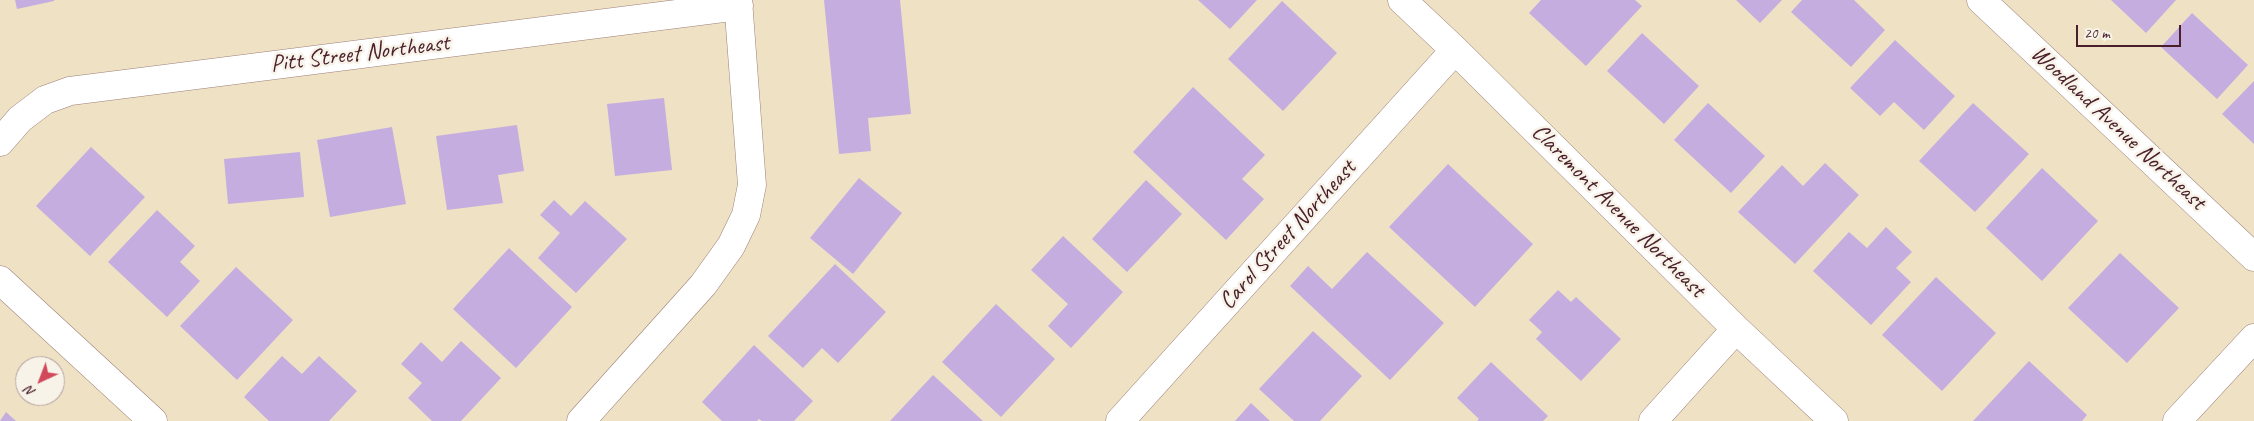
<!DOCTYPE html>
<html>
<head>
<meta charset="utf-8">
<style>
  body { margin:0 }
  #map { position:relative; width:2254px; height:421px; overflow:hidden; background:#efe1c4; font-family:Caveat,sans-serif }
  canvas { display:block }
  .north { position:absolute; left:15px; top:356px; width:50px; height:50px; box-sizing:border-box; background:#f7f3e8; border:1px solid #b29e9c; border-radius:50%; rotate:223deg; font-size:14px; font-weight:700; line-height:20px; text-align:center; color:#4a1f2b }
  .north::after { content:''; display:block; margin:auto; width:18px; height:22px; background:#d1495b; clip-path:polygon(50% 0,100% 100%,50% 72%,0 100%) }
  .scale { position:absolute; left:2076px; top:25px; width:105px; height:22px; box-sizing:border-box; border:2px solid #4a1f2b; border-top:0; padding-left:6px; font-size:15px; line-height:18px; white-space:nowrap; color:#4a1f2b; -webkit-text-stroke:4px #f7f3e8; paint-order:stroke }
</style>
</head>
<body>
<div id="map">
<canvas width="2254" height="421"></canvas>
<div class="north">N</div>
<div class="scale">20 m</div>
</div>
<script>
const c = document.querySelector('canvas').getContext('2d');
c.lineJoin = 'round';
function fill(path, color) {
  c.fillStyle = color;
  c.fill(path, 'evenodd');
}
function toPath(rows) {
  const path = new Path2D();
  for (const r of rows) {
    path.moveTo(r[0], r[1]);
    for (let i = 2; i < r.length; i += 2) path.lineTo(r[i], r[i + 1]);
  }
  return path;
}
function strokePath(path, color, width, dash) {
  c.strokeStyle = color;
  c.lineWidth = width;
  c.lineCap = dash ? 'butt' : 'round';
  c.setLineDash(dash || []);
  c.stroke(path);
}
function label(font, color, halo, rows, align = 'center') {
  c.font = font + ' Caveat,sans-serif';
  c.lineWidth = 5;
  c.setLineDash([]);
  c.textBaseline = 'middle';
  c.strokeStyle = halo;
  c.fillStyle = color;
  for (const [text, x, y, turn = 0] of rows) {
    c.save();
    c.translate(x, y);
    c.rotate((+turn || 0) * Math.PI / 180);
    c.textAlign = isNaN(turn) ? turn : align;
    if (halo) c.strokeText(text, 0, 0);
    c.fillText(text, 0, 0);
    c.restore();
  }
}
const building = toPath([
  [15,0,54,0,54,1,17,9],
  [824,0,900,0,911,114,868,118,871,151,839,154],
  [1198,0,1257,0,1230,29],
  [1541,0,1635,0,1642,6,1586,66,1529,13],
  [1736,0,1782,0,1760,23],
  [1802,0,1854,0,1885,30,1851,67,1791,12],
  [2111,0,2176,0,2146,33],
  [1282,1,1337,53,1283,111,1228,59],
  [2192,13,2248,65,2217,99,2161,47],
  [1642,33,1699,86,1664,124,1607,71],
  [1895,40,1955,96,1924,130,1894,102,1880,116,1850,88],
  [2254,81,2254,144,2222,114],
  [1193,87,1265,155,1242,179,1264,199,1226,240,1133,152],
  [664,98,672,170,615,176,607,104],
  [1708,103,1765,156,1731,193,1674,140],
  [1973,103,2029,154,1975,212,1919,161],
  [517,125,524,171,498,175,503,203,447,210,436,136],
  [392,127,406,204,330,217,317,140],
  [91,147,145,197,90,256,36,206],
  [300,152,304,197,228,204,224,159],
  [1825,163,1859,195,1795,264,1738,212,1782,165,1803,186],
  [1448,164,1533,244,1475,307,1389,227],
  [2042,168,2098,221,2042,281,1986,228],
  [859,178,902,213,853,274,810,238],
  [1146,180,1182,214,1127,272,1092,239],
  [554,200,571,216,585,201,627,239,576,293,538,258,560,233,540,215],
  [157,210,195,246,180,262,200,281,167,317,108,262],
  [1886,227,1912,252,1896,268,1911,282,1871,325,1813,271,1849,232,1867,248],
  [1063,236,1123,292,1071,348,1048,326,1068,304,1031,270],
  [509,248,572,307,516,368,453,309],
  [1367,252,1444,323,1390,380,1290,286,1308,266,1332,289],
  [2120,253,2179,308,2127,363,2068,308],
  [835,264,886,312,838,363,822,348,803,368,768,336],
  [236,267,293,320,237,380,180,326],
  [1936,277,1996,333,1942,391,1882,335],
  [1558,290,1571,302,1576,297,1621,339,1581,381,1536,339,1542,332,1529,320],
  [996,304,1055,359,1001,417,942,362],
  [1313,331,1362,376,1320,421,1294,421,1259,389],
  [461,341,501,378,461,421,432,421,408,398,422,383,401,364,421,342,442,362],
  [754,345,813,401,794,421,762,421,759,419,757,421,722,421,702,402],
  [282,356,302,374,319,356,357,391,329,421,269,421,244,397],
  [2029,361,2087,415,2082,421,1973,421],
  [1491,362,1548,416,1543,421,1477,421,1479,419,1457,398],
  [933,375,983,421,890,421],
  [1251,403,1270,421,1235,421],
  [6,412,16,421,0,421]
]);
const street = toPath([
  [1402,0,1455,50,1736,329,1834,421],
  [1981,0,2254,257],
  [0,142,20,119,45,100,70,91,739,6],
  [0,280,153,421],
  [581,421,703,285,731,246,746,215,752,185,738,0],
  [1120,421,1455,50],
  [1653,421,1736,329],
  [2177,421,2254,338]
]);
const streetNames = [
  ["Pitt Street Northeast",360,54,-7],
  ["Woodland Avenue Northeast",2118,128,43],
  ["Claremont Avenue Northeast",1618,211,45],
  ["Carol Street Northeast",1288,235,-48]
];
fill(building, '#c5ade0');
strokePath(street, '#9c8078', 29);
strokePath(street, '#fff', 28);
label('24px', '#4a1f2b', '#f7f3e8', streetNames);
</script>
</body>
</html>
